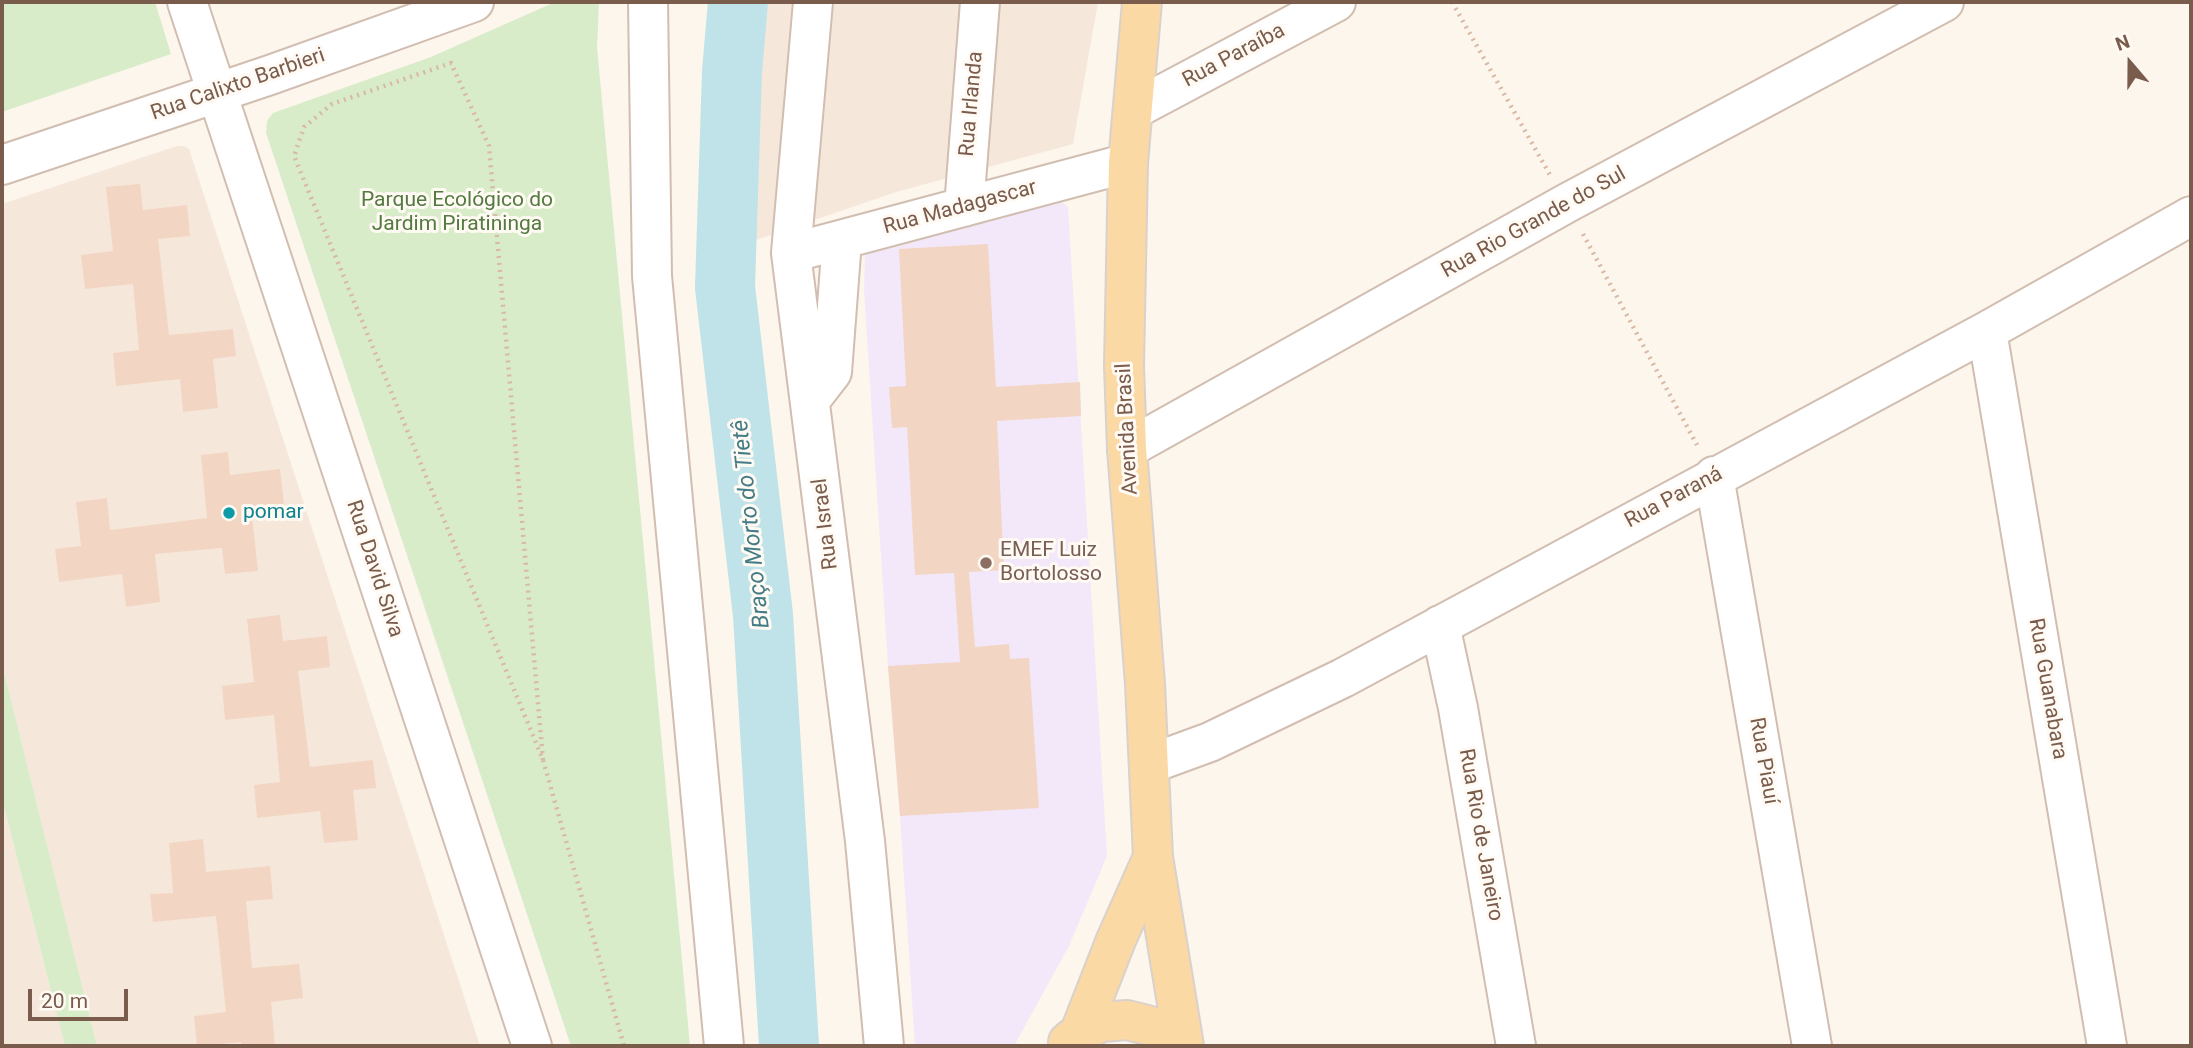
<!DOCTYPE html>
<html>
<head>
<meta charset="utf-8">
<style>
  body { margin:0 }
  #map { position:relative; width:2193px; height:1048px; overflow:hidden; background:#fdf6ec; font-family:Roboto,sans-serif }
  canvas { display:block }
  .frame { position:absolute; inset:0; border:4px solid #7a5c4d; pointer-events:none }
  .north { position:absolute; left:2095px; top:28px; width:70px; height:70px; -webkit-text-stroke:5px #fffaf3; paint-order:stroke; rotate:340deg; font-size:19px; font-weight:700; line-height:28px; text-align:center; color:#7a5c4d }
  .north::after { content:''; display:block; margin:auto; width:24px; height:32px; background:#7a5c4d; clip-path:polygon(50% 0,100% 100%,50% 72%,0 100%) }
  .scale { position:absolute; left:28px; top:989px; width:100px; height:32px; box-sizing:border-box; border:4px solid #7a5c4d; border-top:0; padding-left:9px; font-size:21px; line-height:24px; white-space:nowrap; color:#7a5c4d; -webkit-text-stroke:5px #fffaf3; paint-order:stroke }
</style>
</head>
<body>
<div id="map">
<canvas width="2193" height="1048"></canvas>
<div class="frame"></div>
<div class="north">N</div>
<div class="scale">20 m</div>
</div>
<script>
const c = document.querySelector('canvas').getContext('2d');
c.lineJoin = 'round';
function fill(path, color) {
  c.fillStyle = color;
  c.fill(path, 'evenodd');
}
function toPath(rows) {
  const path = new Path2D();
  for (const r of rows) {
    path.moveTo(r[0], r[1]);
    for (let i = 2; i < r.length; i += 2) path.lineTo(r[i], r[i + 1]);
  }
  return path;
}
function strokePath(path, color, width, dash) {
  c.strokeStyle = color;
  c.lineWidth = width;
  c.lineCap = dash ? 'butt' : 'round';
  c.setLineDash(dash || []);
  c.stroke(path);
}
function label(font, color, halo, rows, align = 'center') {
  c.font = font + ' Roboto,sans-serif';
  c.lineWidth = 6;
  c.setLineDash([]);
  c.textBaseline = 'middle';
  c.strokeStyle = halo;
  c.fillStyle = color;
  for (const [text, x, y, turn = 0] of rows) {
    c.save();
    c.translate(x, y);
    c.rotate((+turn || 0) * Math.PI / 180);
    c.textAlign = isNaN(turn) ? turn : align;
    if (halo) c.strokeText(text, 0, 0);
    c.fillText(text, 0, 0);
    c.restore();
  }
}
const residential = toPath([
  [763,2,1098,2,1073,144,896,192,756,240,753,72],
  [177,146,184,146,189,149,480,1046,97,1046,2,665,2,204],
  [2,799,65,1046,2,1046]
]);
const education = toPath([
  [1056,198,1068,207,1107,856,1069,946,1014,1046,915,1046,900,816,888,666,864,290,865,255,868,249]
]);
const green = toPath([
  [2,2,155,2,171,54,2,112],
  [555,2,599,2,597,47,690,1046,571,1046,266,133,267,121,273,113,431,57],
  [2,664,97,1046,65,1046,2,799]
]);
const river = toPath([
  [738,2,732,72,725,287,763,615,789,1046]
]);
const building = toPath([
  [140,184,143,210,187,205,190,236,158,239,169,335,233,329,236,356,213,359,218,408,183,412,180,379,116,386,113,353,139,350,133,284,85,289,81,255,113,251,106,187],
  [988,244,996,387,1080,382,1081,416,997,421,1004,570,969,572,975,647,1009,644,1010,659,1029,658,1039,808,900,816,888,666,960,662,954,573,915,575,907,427,892,428,889,387,906,386,899,249],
  [228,452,230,475,280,469,284,504,251,507,258,571,225,574,222,548,155,554,160,602,126,607,122,574,59,582,55,549,81,546,76,502,107,498,110,530,207,518,201,455],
  [280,615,283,641,327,636,330,667,298,671,310,767,373,760,376,788,353,790,358,840,324,843,320,811,257,818,254,785,280,782,274,715,225,720,222,686,254,682,247,619],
  [203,839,206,872,270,866,273,899,246,901,252,968,299,964,303,998,271,1002,275,1046,241,1046,241,1042,197,1046,194,1016,226,1012,216,916,153,922,150,894,173,893,169,843]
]);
const path = toPath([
  [1452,2,1550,175],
  [1583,234,1697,445],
  [543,760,489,146,451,63,332,104,304,127,294,156,543,760,624,1046]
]);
const minor = toPath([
  [187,2,532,1046],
  [648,2,652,276,724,1046],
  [813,2,791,253,865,841,884,1046],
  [1133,110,1336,2],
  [2,165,270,75,474,2],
  [964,207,980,2],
  [791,253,1128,163],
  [1987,331,2107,1046],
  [811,399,832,372,842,240],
  [1127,449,1567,203,1944,2],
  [1714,476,1812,1046],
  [1440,625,1458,708,1516,1046],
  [1150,764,1210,742,1343,678,1987,331,2191,216]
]);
const major = toPath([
  [1142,2,1128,163,1124,366,1127,449,1145,684,1153,857,1184,1046],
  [1080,1032,1116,940,1153,857],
  [1068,1042,1080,1032,1102,1022,1127,1020,1151,1026,1171,1040,1176,1046]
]);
const markers = [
  [229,513,7,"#0f9aa8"],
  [986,563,7,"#8d6e63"]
];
const streetNames = [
  ["Rua Paraíba",1234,56,-28],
  ["Rua Calixto Barbieri",238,85,-19],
  ["Rua Irlanda",972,104,-85],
  ["Rua Madagascar",960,208,-15],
  ["Rua Rio Grande do Sul",1534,223,-29],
  ["Avenida Brasil",1128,429,-93],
  ["Rua Paraná",1674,498,-28],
  ["Rua Israel",826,524,-97],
  ["Rua David Silva",374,569,72],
  ["Rua Guanabara",2047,689,80],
  ["Rua Piauí",1763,761,80],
  ["Rua Rio de Janeiro",1480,835,80]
];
const parkNames = [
  ["Parque Ecológico do",457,201],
  ["Jardim Piratininga",457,225]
];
const cultureNames = [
  ["pomar",243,513]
];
const educationNames = [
  ["EMEF Luiz",1000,551],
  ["Bortolosso",1000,575]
];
const waterNames = [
  ["Braço Morto do Tietê",752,524,-96]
];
fill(residential, '#f5e8da');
fill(education, '#f3e8fa');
fill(green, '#d8ecc9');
strokePath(river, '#bfe3e8', 60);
fill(building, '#f3d5c3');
strokePath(minor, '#d1beb0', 42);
strokePath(major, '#dad1cd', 42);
strokePath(path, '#d9b8a5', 4.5, [2, 5]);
strokePath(minor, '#fff', 38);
strokePath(major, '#fbd9a5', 38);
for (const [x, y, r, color] of markers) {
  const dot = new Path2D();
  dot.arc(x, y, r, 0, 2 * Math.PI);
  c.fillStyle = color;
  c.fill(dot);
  strokePath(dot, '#fffaf3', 2.5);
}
label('21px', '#7a5c4d', '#fffaf3', streetNames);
label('21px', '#537a41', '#fffaf3', parkNames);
label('21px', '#0d838f', '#fffaf3', cultureNames, 'left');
label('21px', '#785e54', '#fffaf3', educationNames, 'left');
label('italic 23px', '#437c86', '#fffaf3', waterNames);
</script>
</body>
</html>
